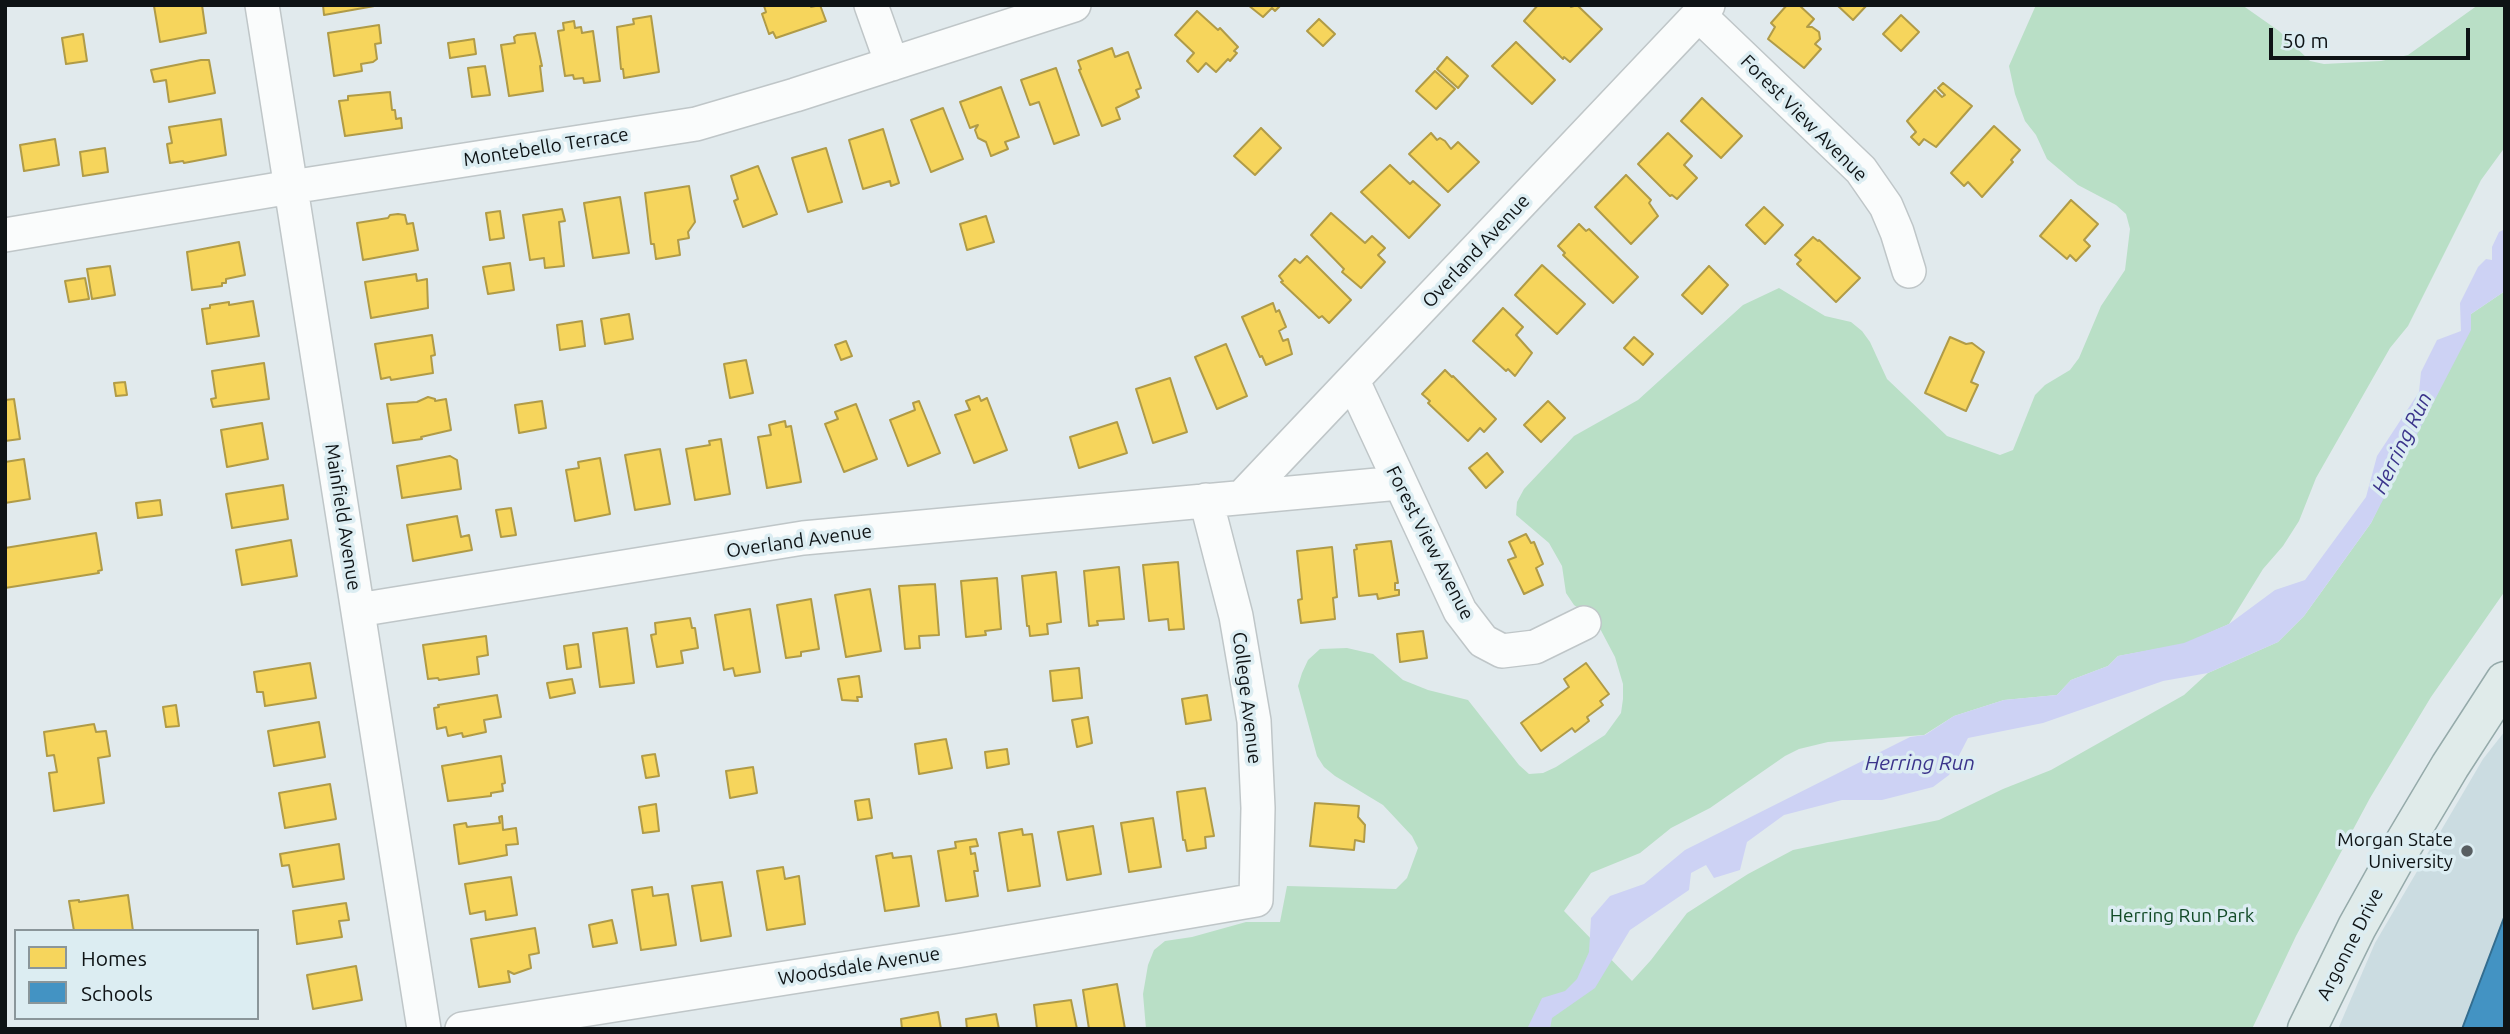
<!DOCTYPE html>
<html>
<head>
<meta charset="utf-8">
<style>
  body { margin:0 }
  #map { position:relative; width:2510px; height:1034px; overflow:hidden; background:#e1eaed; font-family:Ubuntu,sans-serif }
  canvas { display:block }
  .frame { position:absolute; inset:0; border:7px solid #0e1315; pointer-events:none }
  .legend { position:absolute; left:14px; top:929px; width:245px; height:91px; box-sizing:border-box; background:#dcedf2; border:2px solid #8a969a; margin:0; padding:9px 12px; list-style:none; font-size:21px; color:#0e1315 }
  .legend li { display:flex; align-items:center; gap:14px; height:35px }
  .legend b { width:35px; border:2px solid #8a969a }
  .scale { position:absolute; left:2269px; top:28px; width:201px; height:32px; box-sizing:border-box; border:4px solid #0e1315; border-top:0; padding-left:9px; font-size:21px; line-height:24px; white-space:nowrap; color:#0e1315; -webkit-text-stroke:5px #dcedf2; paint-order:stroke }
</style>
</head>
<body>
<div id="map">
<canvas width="2510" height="1034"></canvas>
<div class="frame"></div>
<ul class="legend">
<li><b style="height:19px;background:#f6d55c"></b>Homes</li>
<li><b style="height:19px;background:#4393c3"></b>Schools</li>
</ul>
<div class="scale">50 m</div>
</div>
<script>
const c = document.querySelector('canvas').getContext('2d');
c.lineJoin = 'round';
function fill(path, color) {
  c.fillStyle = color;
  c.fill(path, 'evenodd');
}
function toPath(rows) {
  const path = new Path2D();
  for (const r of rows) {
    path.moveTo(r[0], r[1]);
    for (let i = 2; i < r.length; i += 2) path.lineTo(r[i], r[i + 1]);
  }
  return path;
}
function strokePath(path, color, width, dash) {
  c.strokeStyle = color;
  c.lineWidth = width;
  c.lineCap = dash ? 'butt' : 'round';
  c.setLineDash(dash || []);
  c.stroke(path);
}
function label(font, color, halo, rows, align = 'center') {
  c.font = font + ' Ubuntu,sans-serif';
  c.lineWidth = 7;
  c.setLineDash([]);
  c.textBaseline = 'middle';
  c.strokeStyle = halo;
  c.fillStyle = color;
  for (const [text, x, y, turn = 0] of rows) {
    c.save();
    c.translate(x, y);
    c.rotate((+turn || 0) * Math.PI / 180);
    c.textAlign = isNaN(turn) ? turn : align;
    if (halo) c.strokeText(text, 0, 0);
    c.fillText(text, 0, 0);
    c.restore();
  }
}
const built = toPath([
  [2505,731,2505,1029,2338,1029,2375,943,2483,759]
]);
const green = toPath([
  [2036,5,2242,5,2279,31,2310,61,2324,64,2381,61,2408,55,2478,5,2505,5,2505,147,2481,180,2408,326,2390,348,2316,478,2299,521,2283,546,2263,569,2229,624,2184,644,2118,656,2108,666,2071,680,2057,695,2004,700,1954,716,1924,735,1828,742,1799,749,1785,756,1710,808,1671,828,1640,853,1591,873,1564,911,1632,981,1651,960,1687,913,1748,874,1793,850,1939,820,2003,789,2051,770,2184,695,2208,673,2278,642,2304,616,2371,523,2471,314,2505,291,2505,591,2431,697,2370,798,2296,936,2252,1029,1146,1029,1143,994,1148,965,1154,950,1165,941,1192,937,1246,922,1280,922,1287,886,1396,889,1407,878,1418,848,1412,836,1383,805,1335,776,1324,767,1317,756,1298,686,1302,673,1308,660,1320,649,1347,648,1373,654,1403,680,1428,690,1468,700,1519,765,1529,774,1543,773,1556,767,1605,735,1621,713,1623,699,1623,684,1615,657,1596,621,1574,605,1566,593,1562,566,1549,543,1516,515,1517,502,1524,489,1574,436,1638,400,1743,305,1779,288,1825,316,1851,322,1862,331,1870,342,1887,379,1947,436,2000,455,2013,450,2035,395,2045,385,2070,370,2079,358,2101,306,2125,270,2130,229,2126,214,2116,205,2078,185,2047,159,2036,135,2025,121,2015,94,2009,66]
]);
const water = toPath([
  [2505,229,2505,291,2471,314,2471,330,2371,523,2304,616,2278,642,2208,673,2163,681,2043,723,1968,738,1949,775,1933,787,1882,800,1842,800,1784,815,1747,842,1740,870,1714,878,1706,865,1691,873,1689,890,1630,930,1595,988,1552,1018,1550,1029,1527,1029,1542,998,1565,991,1577,979,1589,952,1591,918,1610,896,1644,884,1685,850,1910,737,1925,735,1954,716,2004,700,2057,695,2071,680,2108,666,2118,656,2184,643,2229,624,2275,590,2305,580,2366,497,2377,456,2419,392,2421,372,2437,340,2461,331,2460,303,2478,267,2486,259,2492,260,2492,247,2499,232]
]);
const homes = toPath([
  [162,5,202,5,206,33,160,42,154,6,162,5],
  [323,5,380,5,324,15,323,5],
  [768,5,811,5,811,7,820,5,826,21,776,38,773,32,769,34,762,14,766,12,764,6,768,5],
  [1248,5,1281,5,1275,11,1272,8,1263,17,1248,5],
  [1538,5,1569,5,1571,7,1577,5,1602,29,1570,62,1564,57,1563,59,1524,21,1538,5],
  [1787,5,1799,5,1814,19,1807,27,1812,27,1819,32,1820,39,1815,44,1821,49,1804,68,1768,39,1775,27,1771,23,1787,5],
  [1837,5,1867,5,1853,20,1837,5],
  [1197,11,1218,30,1220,28,1238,47,1234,51,1237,53,1230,61,1228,59,1216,72,1206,63,1198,72,1187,61,1194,53,1175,35,1197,11],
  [1901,15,1919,32,1901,51,1883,34,1901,15],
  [651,16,659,72,624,78,623,69,621,69,617,27,634,24,633,19,651,16],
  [1319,19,1335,34,1323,46,1307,31,1319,19],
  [574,21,575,28,581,27,582,33,593,31,600,81,584,83,583,78,574,79,573,75,565,76,558,31,564,30,563,23,574,21],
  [379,25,381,43,375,44,377,59,373,62,361,64,362,71,334,76,328,33,379,25],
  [535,33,542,66,540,66,543,91,509,96,501,45,515,43,514,37,517,35,535,33],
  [83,34,87,61,66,64,62,38,83,34],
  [474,39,476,54,450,58,448,43,474,39],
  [1516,42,1555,80,1532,104,1492,66,1516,42],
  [1112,48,1115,57,1128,52,1141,88,1136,90,1139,97,1116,108,1120,119,1102,126,1079,70,1081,69,1078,61,1112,48],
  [1447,57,1468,76,1458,88,1437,69,1447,57],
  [201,60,209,60,215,93,169,102,166,80,154,82,151,70,201,60],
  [485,66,490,95,472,97,468,68,485,66],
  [1056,68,1079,135,1054,144,1039,102,1030,105,1021,80,1056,68],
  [1435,71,1455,89,1436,109,1416,91,1435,71],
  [1943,83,1972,106,1936,147,1924,139,1919,145,1911,137,1916,132,1907,121,1935,90,1942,97,1945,95,1938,88,1943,83],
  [1001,87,1019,137,1005,142,1008,149,991,156,986,142,978,138,975,130,978,125,970,128,960,102,1001,87],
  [390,92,392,110,395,110,396,119,401,118,402,128,345,136,339,101,348,100,348,96,390,92],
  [1702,98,1742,136,1721,158,1681,121,1702,98],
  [943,108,963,159,931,172,911,120,943,108],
  [221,119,226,155,184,163,183,161,170,163,167,144,172,143,169,127,221,119],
  [1994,126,2020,150,2011,160,2013,162,1982,197,1968,182,1964,186,1951,173,1994,126],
  [1261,128,1281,148,1255,175,1234,156,1261,128],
  [883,129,899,183,891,186,890,181,863,189,849,140,883,129],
  [1431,133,1437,140,1440,138,1445,141,1451,149,1458,142,1479,162,1448,192,1409,154,1431,133],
  [1668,133,1692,156,1684,165,1697,178,1677,199,1672,195,1670,196,1638,164,1668,133],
  [55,139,59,165,24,171,20,145,55,139],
  [105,148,108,172,83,176,80,152,105,148],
  [826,148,842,202,808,212,792,158,826,148],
  [1390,165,1410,184,1413,181,1440,205,1409,238,1361,192,1390,165],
  [758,166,777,214,743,227,734,201,738,199,731,176,758,166],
  [1626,175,1651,200,1649,203,1658,216,1631,244,1595,207,1626,175],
  [689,186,695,222,688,232,689,238,678,240,680,255,656,259,654,244,651,244,645,193,689,186],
  [620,197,629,253,593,258,584,203,620,197],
  [2071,200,2098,224,2084,240,2090,246,2076,261,2070,255,2067,259,2040,236,2071,200],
  [1764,207,1783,225,1765,244,1746,225,1764,207],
  [562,209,565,221,559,222,564,266,545,268,544,258,530,260,523,215,562,209],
  [500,211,504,238,490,240,486,213,500,211],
  [1331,213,1365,243,1372,236,1385,248,1378,255,1385,262,1361,288,1342,272,1344,269,1311,235,1331,213],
  [398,214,405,215,407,224,413,223,418,250,363,260,357,223,388,218,390,215,398,214],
  [986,216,994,242,967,250,960,224,986,216],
  [1579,224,1586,231,1589,229,1638,277,1613,303,1563,255,1565,253,1558,246,1579,224],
  [1813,237,1818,241,1819,240,1860,278,1836,302,1797,264,1801,260,1795,255,1813,237],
  [239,242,245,275,226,279,226,283,222,283,222,286,192,290,187,252,239,242],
  [1307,256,1351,300,1329,323,1322,316,1319,318,1281,282,1283,281,1279,276,1295,259,1300,263,1307,256],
  [510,263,514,290,488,294,483,267,510,263],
  [1542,265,1585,304,1557,334,1515,295,1542,265],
  [110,266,115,295,92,299,87,269,110,266],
  [1709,266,1728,285,1702,314,1682,295,1709,266],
  [416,274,417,281,427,279,428,308,371,318,365,282,416,274],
  [85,278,89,299,69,302,65,281,85,278],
  [253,301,259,336,207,344,202,309,210,308,210,305,229,302,229,305,253,301],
  [1273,303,1276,312,1279,310,1286,327,1279,331,1283,341,1288,339,1292,354,1266,365,1262,356,1260,357,1242,317,1273,303],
  [1503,308,1523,327,1516,335,1532,353,1515,376,1508,369,1506,371,1473,341,1503,308],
  [629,314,633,339,605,344,601,319,629,314],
  [582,321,585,346,560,350,557,325,582,321],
  [432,335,435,355,431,356,433,373,391,380,390,377,381,379,375,344,432,335],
  [1634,337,1653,354,1643,365,1624,348,1634,337],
  [1950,337,1966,344,1972,343,1984,352,1971,382,1978,385,1966,411,1925,393,1950,337],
  [846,341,852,356,841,360,835,345,846,341],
  [1226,344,1247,396,1217,409,1195,357,1226,344],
  [746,360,753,393,730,398,724,364,746,360],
  [264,363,269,399,213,407,211,399,216,398,212,371,264,363],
  [1445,370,1452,377,1453,376,1496,419,1484,432,1480,428,1468,441,1428,403,1430,401,1422,394,1445,370],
  [1170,378,1187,432,1153,443,1136,389,1170,378],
  [125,382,127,395,116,396,114,383,125,382],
  [979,396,981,401,987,398,1007,450,974,463,955,415,970,410,966,401,979,396],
  [428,397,435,399,435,401,446,399,451,430,421,437,422,439,393,443,387,404,417,402,428,397],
  [14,399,20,439,5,441,5,400,14,399],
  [542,401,546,428,519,433,515,405,542,401],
  [919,401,940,453,908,466,890,420,915,410,913,403,919,401],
  [1548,401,1565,418,1541,442,1524,425,1548,401],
  [856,404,877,459,844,472,825,424,838,419,835,412,856,404],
  [785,421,786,427,791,426,801,482,767,488,758,437,771,435,769,425,785,421],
  [1117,422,1127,453,1079,468,1070,437,1117,422],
  [262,423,268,459,227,467,221,430,262,423],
  [721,439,730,494,695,500,686,449,710,445,709,441,721,439],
  [660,449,670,504,635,510,625,455,660,449],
  [1487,453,1503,472,1486,488,1469,468,1487,453],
  [450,456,457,460,461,489,402,498,397,466,450,456],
  [600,458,610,514,575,521,566,470,579,468,578,462,600,458],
  [24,459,30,499,5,503,5,462,24,459],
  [283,485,288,519,232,528,226,494,283,485],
  [160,500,162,515,138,518,136,503,160,500],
  [511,508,516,535,501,537,496,510,511,508],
  [457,516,461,537,469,535,472,550,413,561,407,525,457,516],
  [96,533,102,570,98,571,99,573,5,588,5,548,96,533],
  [1526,534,1531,543,1534,542,1543,564,1536,568,1543,585,1524,594,1508,560,1516,557,1509,542,1526,534],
  [291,540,297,576,242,585,236,550,291,540],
  [1391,541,1398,583,1395,583,1395,590,1399,590,1399,595,1378,599,1377,594,1359,596,1354,550,1357,549,1356,545,1391,541],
  [1332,547,1337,597,1333,598,1335,619,1301,623,1298,600,1302,599,1297,551,1332,547],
  [1178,562,1184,629,1169,630,1168,619,1149,621,1143,565,1178,562],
  [1119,567,1124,619,1097,621,1098,625,1089,626,1084,571,1119,567],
  [1056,572,1061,622,1047,624,1048,634,1030,636,1029,626,1027,626,1022,576,1056,572],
  [997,578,1001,629,985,631,986,635,966,637,961,581,997,578],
  [935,584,939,635,919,636,920,648,905,649,899,586,935,584],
  [870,589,881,651,846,657,835,595,870,589],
  [811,599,819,649,801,652,801,656,786,658,777,605,811,599],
  [750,609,760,672,735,676,733,668,724,670,715,615,750,609],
  [690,618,692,628,695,628,698,648,681,651,683,663,657,667,651,635,656,634,655,623,690,618],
  [627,628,634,683,600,687,593,633,627,628],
  [1423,631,1427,658,1400,662,1397,634,1423,631],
  [486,636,488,655,477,657,479,674,439,680,438,678,428,679,423,645,486,636],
  [578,644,581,667,567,669,564,646,578,644],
  [310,663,316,698,265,706,263,692,257,692,254,672,310,663],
  [1586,663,1609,694,1600,701,1603,705,1587,717,1589,721,1575,732,1572,728,1541,751,1521,723,1569,687,1564,679,1586,663],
  [1079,668,1082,698,1053,701,1050,671,1079,668],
  [859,676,862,697,857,697,858,701,842,700,838,679,859,676],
  [572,679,575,693,550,698,547,683,572,679],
  [497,695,501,717,484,720,486,732,463,737,462,733,448,736,446,727,437,729,434,708,439,707,438,705,497,695],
  [1207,695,1211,720,1186,724,1182,699,1207,695],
  [176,705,179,726,166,727,163,707,176,705],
  [1088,717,1092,743,1077,747,1072,720,1088,717],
  [319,722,325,757,274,766,268,731,319,722],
  [94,724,96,732,106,731,110,756,98,758,104,803,54,811,49,773,57,772,54,755,47,756,44,732,94,724],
  [946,739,952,768,919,774,915,744,946,739],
  [1007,749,1009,764,987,768,985,752,1007,749],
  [655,754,659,776,646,778,642,756,655,754],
  [501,756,505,783,502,784,503,791,491,793,491,796,448,801,442,766,501,756],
  [753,767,757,793,730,798,726,771,753,767],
  [330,784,336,819,285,828,279,793,330,784],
  [1205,788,1214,836,1205,837,1206,848,1187,851,1185,840,1183,840,1177,792,1205,788],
  [869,799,872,818,858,820,855,801,869,799],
  [1315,803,1359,806,1358,817,1365,825,1364,842,1355,840,1354,850,1310,846,1315,803],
  [656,804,659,831,643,833,639,807,656,804],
  [502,816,503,830,516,828,518,844,506,845,507,855,459,864,454,825,466,823,467,827,500,823,499,817,502,816],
  [1153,818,1161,867,1129,872,1121,823,1153,818],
  [1093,826,1101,874,1067,880,1058,832,1093,826],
  [1022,829,1023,835,1032,834,1040,886,1008,891,999,833,1022,829],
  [976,839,978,846,970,847,971,854,975,853,978,871,974,871,978,896,946,901,938,851,956,848,955,842,976,839],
  [339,844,344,879,293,887,289,865,282,866,280,854,339,844],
  [892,853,893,858,911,856,919,906,885,911,876,856,892,853],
  [783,867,785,879,799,876,805,924,767,930,757,871,783,867],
  [511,877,517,915,486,920,485,911,470,914,465,884,511,877],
  [722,882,731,936,701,941,692,886,722,882],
  [652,887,653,896,668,894,676,945,641,950,632,890,652,887],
  [128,895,133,931,74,931,69,901,79,900,79,902,128,895],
  [346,903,349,920,339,921,342,937,297,944,293,911,346,903],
  [612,920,617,943,593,947,589,925,612,920],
  [535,928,539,953,529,955,531,968,514,974,508,971,510,982,479,987,471,939,535,928],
  [356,966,362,1000,313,1009,307,975,356,966],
  [1117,984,1125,1029,1089,1029,1083,990,1117,984],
  [1071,1000,1077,1029,1037,1029,1034,1005,1071,1000],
  [938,1012,941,1029,902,1029,901,1019,938,1012],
  [996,1014,999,1029,967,1029,966,1019,996,1014]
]);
const schools = toPath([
  [2505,915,2505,1029,2462,1029,2505,915]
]);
const minor = toPath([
  [262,5,424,1029],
  [871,5,892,64],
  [1699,15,1861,170,1886,206,1897,232,1909,271],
  [5,235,291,187,696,124,795,95,1074,5],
  [1353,381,1460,611,1483,641,1502,651,1535,647,1584,623],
  [1243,496,1708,5],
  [358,610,803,538,1399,483],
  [462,1029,957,951,1256,900,1258,808,1254,721,1236,616,1206,500]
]);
const major = toPath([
  [2307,1029,2357,927,2400,850,2450,766,2505,681]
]);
const markers = [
  [2467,851,7,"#585e61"]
];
const streetNames = [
  ["Forest View Avenue",1804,118,45],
  ["Montebello Terrace",546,147,-9],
  ["Overland Avenue",1476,251,-47],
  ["Mainfield Avenue",343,517,81],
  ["Overland Avenue",799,541,-8],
  ["Forest View Avenue",1430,543,63],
  ["College Avenue",1247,698,83],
  ["Argonne Drive",2350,944,-63],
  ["Woodsdale Avenue",859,966,-9]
];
const poiNames = [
  ["Morgan State",2453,840],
  ["University",2453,862]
];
const parkNames = [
  ["Herring Run Park",2182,916]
];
const waterNames = [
  ["Herring Run",2402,443,-64],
  ["Herring Run",1920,763]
];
fill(built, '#cbdce1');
fill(green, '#b9dfc6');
fill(water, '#cdd2f4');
fill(homes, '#f6d55c');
strokePath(homes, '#b09b47', 2);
fill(schools, '#4393c3');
strokePath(schools, '#336d8f', 2);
strokePath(minor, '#bfc6c8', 36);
strokePath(major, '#95aaaa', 41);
strokePath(minor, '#fafcfc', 33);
strokePath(major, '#e0ebea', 38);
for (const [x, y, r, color] of markers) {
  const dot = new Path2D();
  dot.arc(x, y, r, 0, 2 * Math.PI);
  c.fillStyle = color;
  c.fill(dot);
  strokePath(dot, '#dcedf2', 2.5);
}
label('19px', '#0e1315', '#dcedf2', streetNames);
label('19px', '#0e1315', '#dcedf2', poiNames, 'right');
label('19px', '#114a26', '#dcedf2', parkNames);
label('italic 21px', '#3b348b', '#dcedf2', waterNames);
</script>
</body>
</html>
